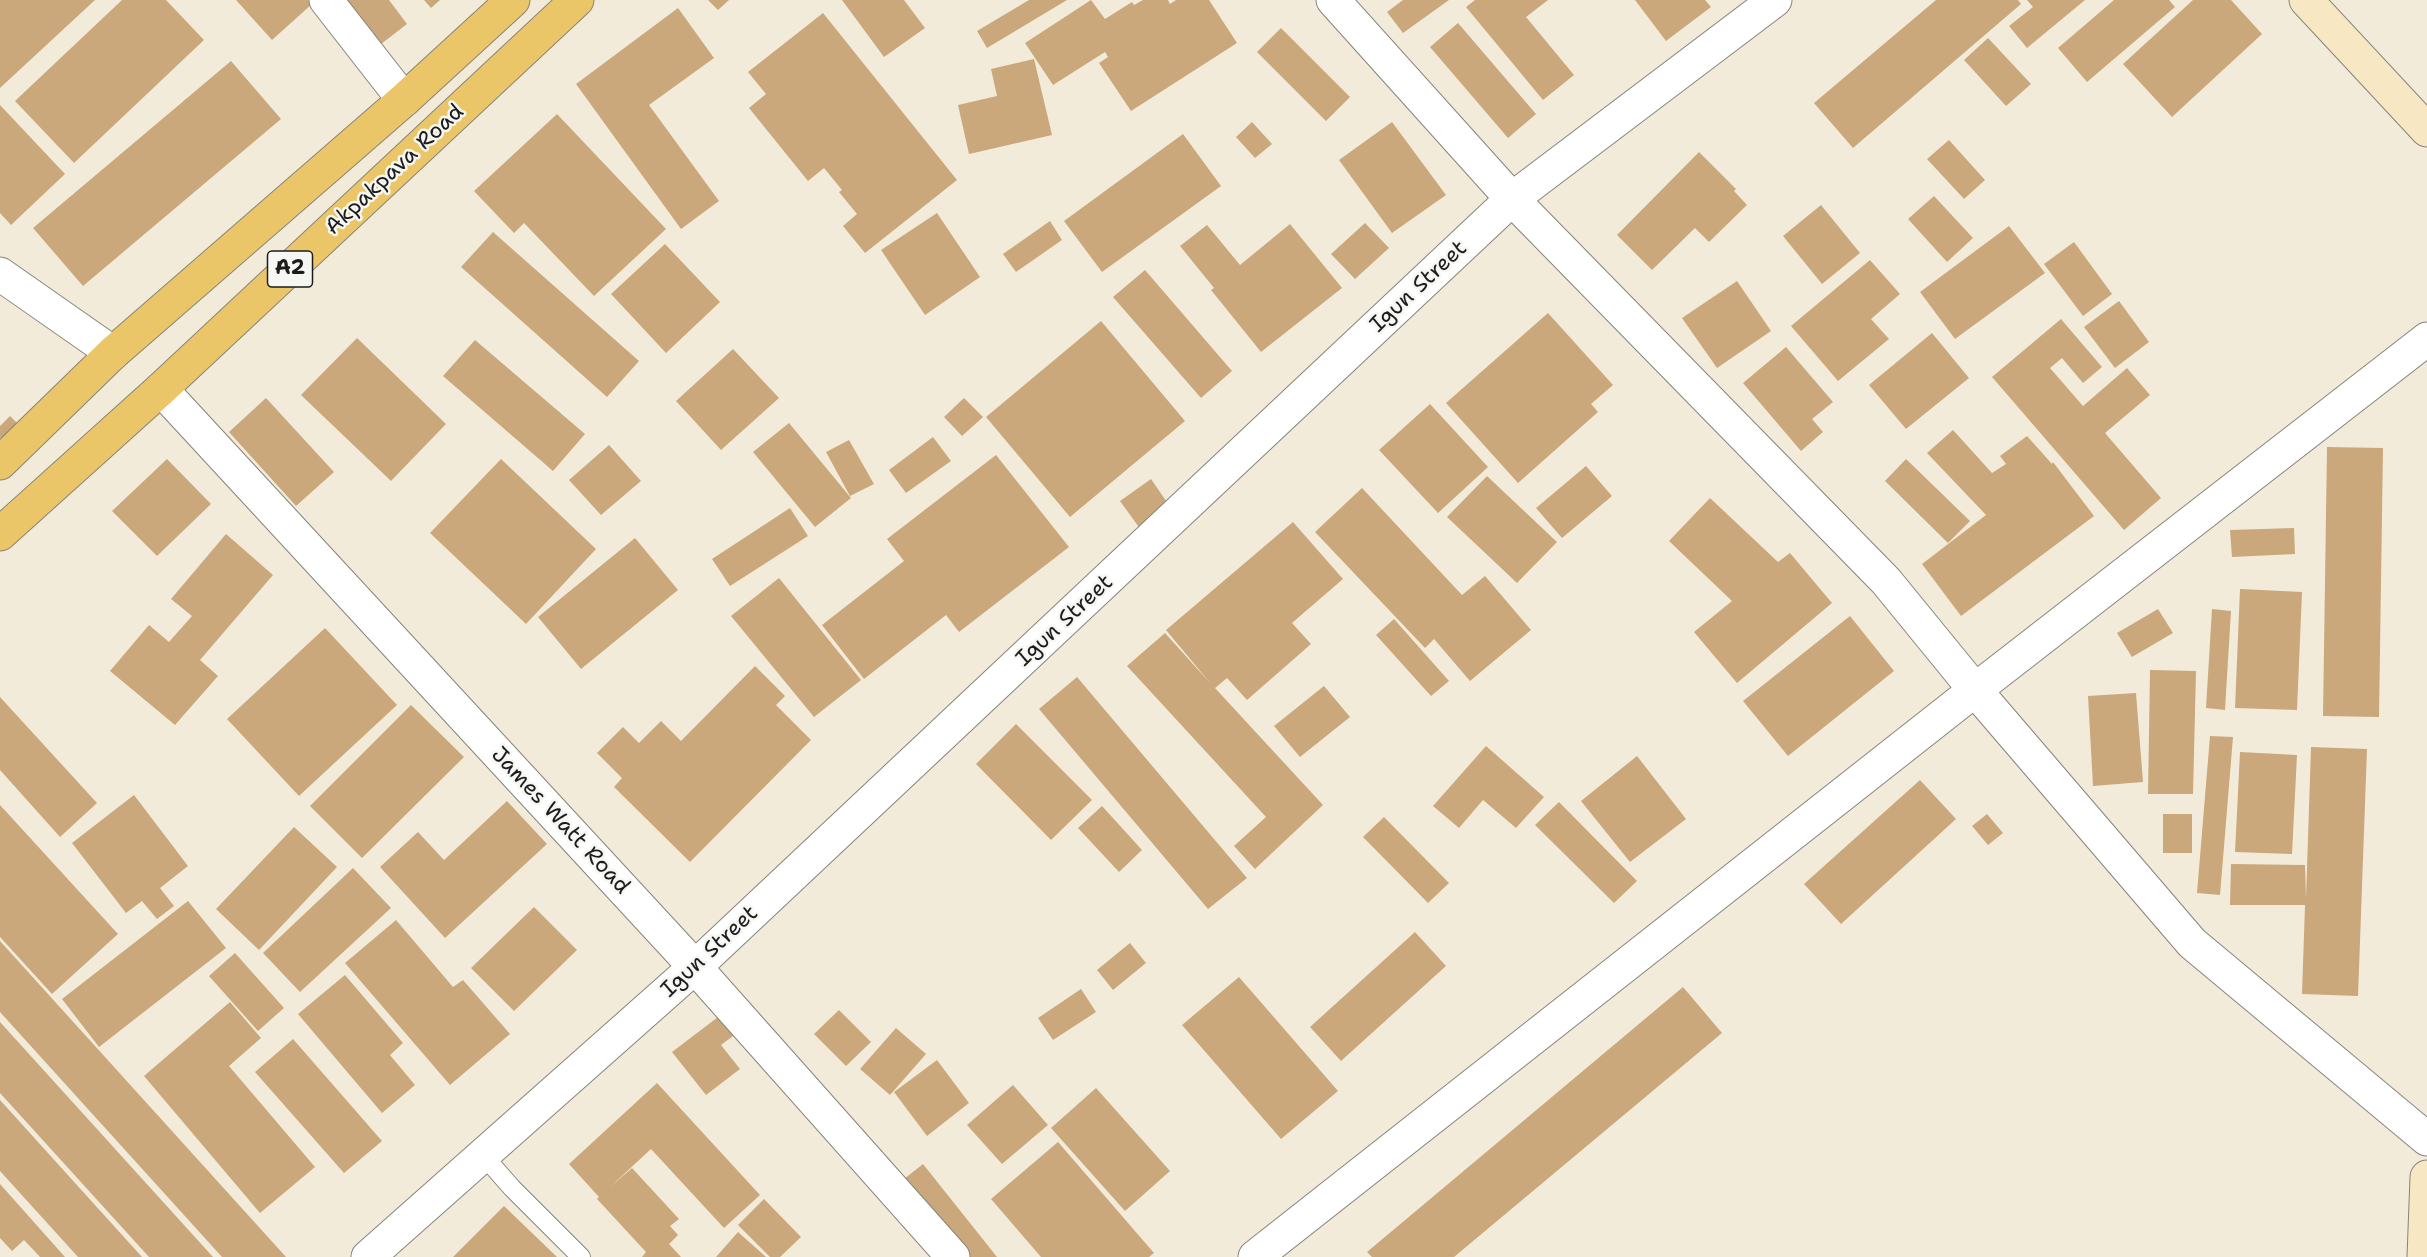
<!DOCTYPE html>
<html>
<head>
<meta charset="utf-8">
<style>
  body { margin:0 }
  canvas { display:block; background:#f2ebda }
</style>
</head>
<body>
<canvas width="2427" height="1257"></canvas>
<script>
const c = document.querySelector('canvas').getContext('2d');
c.lineJoin = 'round';
function fill(path, color) {
  c.fillStyle = color;
  c.fill(path, 'evenodd');
}
function toPath(rows) {
  const path = new Path2D();
  for (const r of rows) {
    path.moveTo(r[0], r[1]);
    for (let i = 2; i < r.length; i += 2) path.lineTo(r[i], r[i + 1]);
  }
  return path;
}
function strokePath(path, color, width, dash) {
  c.strokeStyle = color;
  c.lineWidth = width;
  c.lineCap = dash ? 'butt' : 'round';
  c.setLineDash(dash || []);
  c.stroke(path);
}
function label(font, color, halo, rows, align = 'center') {
  c.font = font + ' "Shantell Sans",sans-serif';
  c.lineWidth = 5;
  c.setLineDash([]);
  c.textBaseline = 'middle';
  c.strokeStyle = halo;
  c.fillStyle = color;
  for (const [text, x, y, turn = 0] of rows) {
    c.save();
    c.translate(x, y);
    c.rotate((+turn || 0) * Math.PI / 180);
    c.textAlign = isNaN(turn) ? turn : align;
    if (halo) c.strokeText(text, 0, 0);
    c.fillText(text, 0, 0);
    c.restore();
  }
}
const building = toPath([
  [0,0,95,0,0,88],
  [122,0,166,0,204,40,74,163,15,101],
  [236,0,308,0,312,4,272,40],
  [333,0,389,0,407,24,372,51],
  [424,0,440,0,431,8],
  [708,0,729,0,718,10],
  [842,0,904,0,925,28,884,57],
  [1029,0,1067,0,987,48,977,31],
  [1091,0,1105,19,1132,2,1134,5,1143,0,1168,0,1170,4,1176,0,1209,0,1237,43,1131,111,1099,63,1108,57,1105,52,1053,85,1025,43],
  [1403,0,1449,0,1403,33,1387,12],
  [1475,0,1548,0,1526,17,1574,75,1543,100,1466,7],
  [1635,0,1705,0,1711,7,1666,41],
  [1936,0,2018,0,2021,4,1853,148,1814,103],
  [2027,0,2085,0,2027,48,2009,26,2033,7],
  [2114,0,2169,0,2175,7,2087,82,2058,48],
  [2193,0,2231,0,2262,34,2172,117,2123,64],
  [678,8,714,58,649,105,719,201,681,229,576,84],
  [823,13,957,180,865,253,843,226,857,214,839,192,842,190,824,168,808,181,749,108,766,94,748,72],
  [1458,23,1536,114,1508,138,1430,47],
  [1281,28,1350,97,1326,121,1257,52],
  [1988,38,2031,84,2006,106,1964,60],
  [1034,59,1052,135,969,154,958,105,997,96,991,69],
  [231,61,281,119,83,286,33,228],
  [0,105,65,174,11,225,0,213],
  [557,114,666,229,594,296,524,223,514,233,474,191],
  [1252,122,1272,144,1255,158,1236,137],
  [1392,122,1446,195,1392,233,1339,160],
  [1183,134,1221,186,1102,272,1064,221],
  [1949,140,1985,180,1964,199,1927,159],
  [1699,152,1736,189,1734,191,1747,205,1709,242,1695,228,1652,270,1617,235],
  [1934,196,1973,238,1947,262,1908,219],
  [1821,205,1860,253,1822,284,1783,236],
  [937,213,980,277,925,315,881,250],
  [1050,221,1062,240,1016,272,1003,254],
  [1365,223,1389,248,1355,279,1331,254],
  [1290,224,1342,288,1261,352,1211,290,1214,288,1180,246,1207,225,1240,265],
  [2009,226,2045,273,1955,339,1920,292],
  [493,232,639,361,607,397,461,267],
  [2074,242,2112,294,2083,316,2044,264],
  [665,244,720,302,666,353,611,294],
  [1870,260,1900,294,1871,319,1889,339,1838,381,1791,326],
  [1145,270,1232,371,1201,398,1113,297],
  [1737,281,1771,331,1717,368,1682,318],
  [2119,301,2149,342,2115,368,2084,327],
  [1548,313,1613,385,1591,404,1598,412,1518,483,1446,403],
  [2061,319,2102,367,2083,383,2062,358,2050,368,2083,406,2127,368,2150,395,2105,433,2161,498,2124,530,1992,377],
  [1101,321,1185,421,1070,517,986,417],
  [1932,333,1969,378,1906,429,1869,385],
  [357,338,446,424,391,481,301,395],
  [475,340,585,434,553,471,443,376],
  [1786,347,1833,402,1812,419,1823,432,1801,451,1743,383],
  [733,349,779,398,721,450,676,401],
  [266,398,334,472,296,506,229,432],
  [964,398,983,417,962,436,944,417],
  [1430,404,1488,467,1438,513,1379,450],
  [10,416,18,424,3,440,0,437,0,426],
  [789,423,851,498,815,527,753,452],
  [1953,430,1992,473,2006,464,2000,456,2027,436,2052,464,2053,462,2094,516,1961,616,1922,564,1986,515,1927,453],
  [933,437,951,461,906,493,889,470],
  [849,440,874,484,850,496,826,452],
  [609,445,641,481,601,515,569,480],
  [2327,447,2383,448,2379,717,2323,716],
  [996,455,1069,547,959,632,946,615,864,679,822,625,904,561,887,539],
  [167,459,211,504,157,556,112,511],
  [501,459,596,549,526,624,430,533],
  [1906,459,1970,521,1948,543,1885,481],
  [1586,466,1612,496,1562,538,1536,508],
  [1487,476,1557,542,1517,583,1447,517],
  [1151,479,1171,508,1141,530,1120,501],
  [1362,488,1462,595,1485,576,1531,630,1470,681,1434,639,1425,648,1315,532],
  [1710,498,1778,562,1790,553,1832,603,1737,683,1694,632,1732,601,1669,541],
  [790,508,808,536,730,586,712,559],
  [1293,522,1343,579,1292,623,1311,644,1247,700,1227,678,1215,688,1323,805,1255,869,1234,846,1266,817,1127,666,1165,633,1211,684,1166,630],
  [2294,528,2295,554,2232,557,2230,530],
  [226,534,273,575,200,660,218,676,175,725,110,671,149,625,169,642,192,616,171,599],
  [635,538,678,590,581,669,538,617],
  [779,578,861,680,814,717,731,616],
  [2240,589,2302,592,2297,710,2235,708],
  [2158,609,2173,633,2132,657,2117,633],
  [2212,609,2231,611,2225,710,2206,708],
  [1850,616,1894,671,1788,756,1743,701],
  [1394,619,1449,681,1431,696,1376,635],
  [325,628,397,705,299,796,227,719],
  [755,666,785,696,776,705,811,740,690,862,614,787,622,778,597,753,623,727,639,743,661,721,681,741],
  [2150,670,2196,671,2193,794,2148,794],
  [1077,677,1247,878,1208,909,1039,709],
  [1324,686,1350,717,1300,757,1274,726],
  [2136,693,2143,782,2093,786,2088,696],
  [0,697,97,803,60,837,0,770],
  [411,705,464,757,362,858,310,806],
  [1016,724,1092,800,1051,840,976,764],
  [2210,736,2233,737,2220,895,2197,893],
  [1486,746,1544,797,1516,828,1483,800,1459,828,1433,806],
  [2311,747,2367,749,2358,996,2302,994,2305,905,2230,905,2231,864,2305,865,2306,899],
  [2240,752,2297,755,2292,854,2235,852],
  [1637,756,1686,819,1630,862,1581,801],
  [1920,780,1956,819,1841,924,1804,884],
  [134,795,188,866,160,888,174,906,157,919,142,901,126,913,72,843],
  [507,801,547,844,445,938,380,867,418,832,444,860],
  [1559,802,1637,881,1614,903,1535,825],
  [0,805,118,934,52,994,0,937],
  [1102,806,1142,850,1119,872,1078,828],
  [1987,814,2003,833,1988,845,1972,826],
  [2163,814,2192,814,2192,853,2163,853],
  [1384,817,1449,883,1428,903,1363,837],
  [294,827,337,867,259,950,216,909],
  [353,868,391,908,300,992,263,953],
  [188,901,226,948,99,1047,62,999],
  [534,907,577,950,514,1011,471,968],
  [396,920,453,987,463,980,510,1034,450,1085,345,963],
  [1415,932,1446,966,1341,1061,1310,1027],
  [0,941,286,1257,222,1257,0,1012],
  [1130,943,1146,963,1113,990,1097,970],
  [235,953,284,1008,258,1031,209,976],
  [345,975,403,1043,390,1055,415,1085,382,1113,298,1014],
  [1239,977,1338,1091,1281,1139,1182,1025],
  [1683,987,1722,1033,1454,1257,1372,1257,1367,1252],
  [1081,989,1096,1012,1053,1040,1038,1018],
  [230,1002,261,1038,229,1066,315,1167,260,1213,144,1076],
  [839,1010,871,1042,846,1066,814,1034],
  [722,1014,737,1033,721,1045,740,1069,706,1095,672,1052],
  [0,1022,213,1257,149,1257,0,1093],
  [896,1028,926,1054,890,1095,860,1069],
  [293,1039,382,1141,344,1173,255,1072],
  [937,1060,969,1103,927,1136,894,1092],
  [657,1083,760,1195,724,1228,651,1149,610,1187,632,1168,679,1219,670,1226,678,1235,669,1244,681,1257,642,1257,646,1252,597,1199,599,1197,569,1164],
  [1013,1085,1048,1125,1002,1164,967,1125],
  [1096,1088,1170,1171,1125,1211,1051,1128],
  [0,1100,142,1257,78,1257,0,1171],
  [1058,1142,1154,1253,1149,1257,1041,1257,991,1199],
  [923,1164,997,1257,967,1257,904,1179],
  [0,1184,65,1257,40,1257,24,1240,12,1251,0,1238],
  [764,1199,801,1237,780,1257,770,1257,738,1225],
  [504,1206,557,1257,453,1257],
  [738,1232,766,1257,716,1257]
]);
const lane = toPath([
  [483,1155,512,1188,581,1257]
]);
const street = toPath([
  [326,0,404,100],
  [1333,0,1512,199,1886,581,1975,690,2192,943,2427,1139],
  [0,274,113,353],
  [161,389,695,967,953,1257],
  [368,1257,695,967,1512,199,1775,0],
  [1255,1257,1975,690,2427,339]
]);
const secondary = toPath([
  [2306,0,2427,130],
  [2424,1257,2427,1177]
]);
const highway = toPath([
  [0,463,113,353,404,100,513,0],
  [0,534,161,389,577,0]
]);
const shields = [
  [290,269,45]
];
const shieldNames = [
  ["A2",290,269]
];
const streetNames = [
  ["Akpakpava Road",395,170,-43],
  ["Igun Street",1419,287,-43],
  ["Igun Street",1065,621,-43],
  ["James Watt Road",560,821,47],
  ["Igun Street",710,952,-43]
];
fill(building, '#caa87c');
strokePath(lane, '#87847b', 20);
strokePath(street, '#87847b', 35);
strokePath(secondary, '#87847b', 35);
strokePath(highway, '#87847b', 35);
strokePath(lane, '#fff', 18);
strokePath(street, '#fff', 33);
strokePath(secondary, '#f7e8c3', 33);
strokePath(highway, '#ebc669', 33);
for (const [x, y, w] of shields) {
  const box = new Path2D();
  box.roundRect(x - w / 2, y - 18, w, 36, 4.5);
  c.fillStyle = '#f6f6f2';
  c.fill(box);
  strokePath(box, '#1c1c1c', 1.5);
}
label('bold 21px', '#1c1c1c', null, shieldNames);
label('22px', '#1c1c1c', '#f6f6f2', streetNames);
</script>
</body>
</html>
